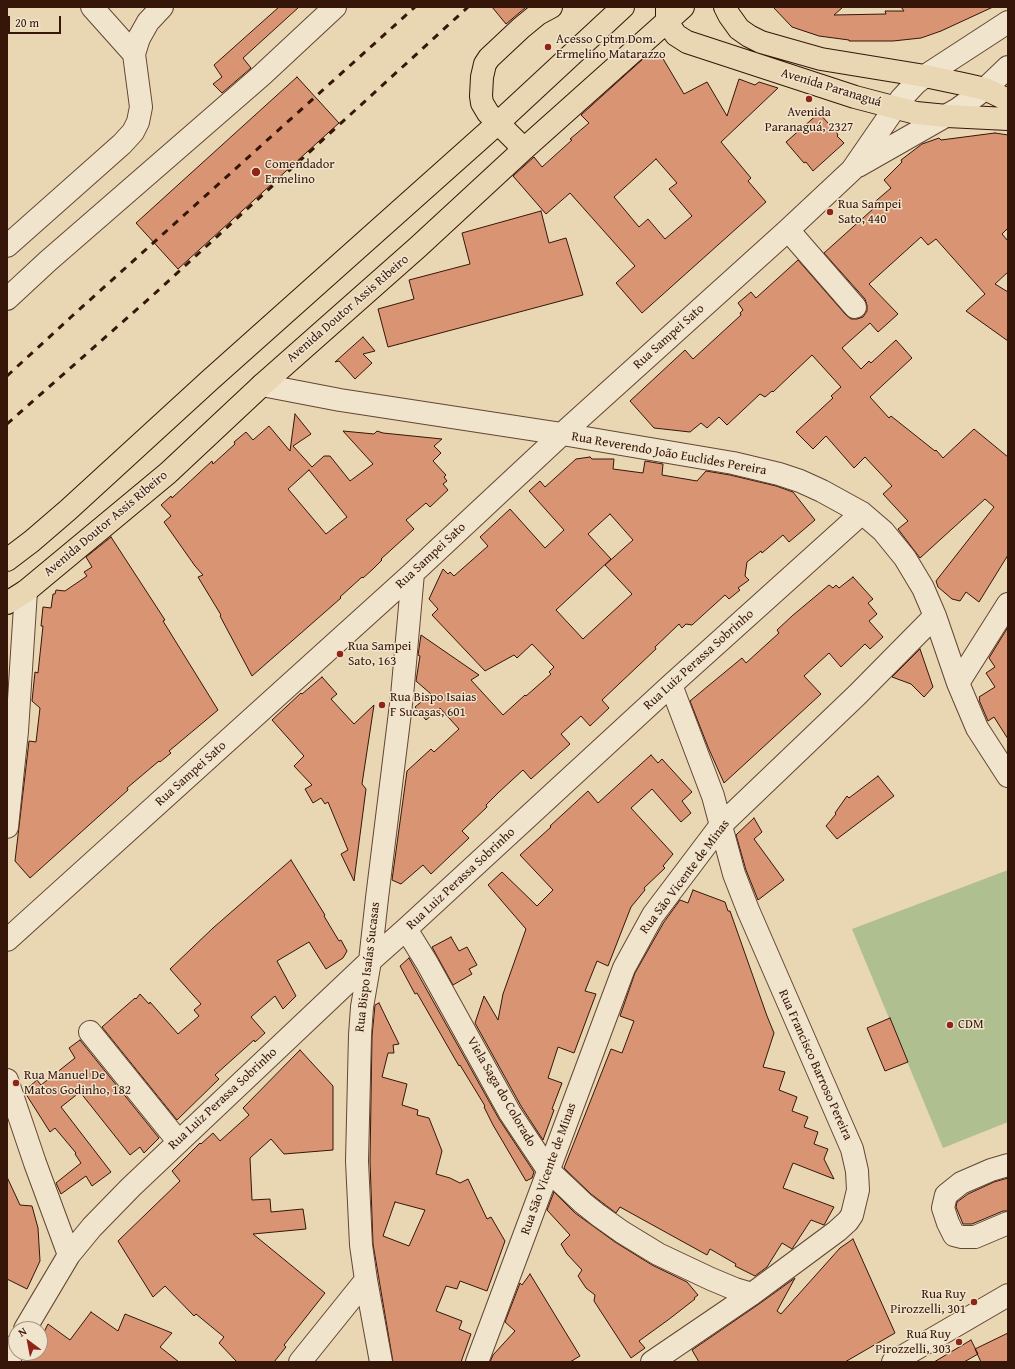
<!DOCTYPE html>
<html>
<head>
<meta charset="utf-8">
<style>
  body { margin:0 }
  #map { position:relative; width:1015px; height:1369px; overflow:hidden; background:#e9d6b2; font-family:"Gentium Book Plus",serif }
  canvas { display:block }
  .frame { position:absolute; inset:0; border:8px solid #361609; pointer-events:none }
  .north { position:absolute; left:8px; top:1321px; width:40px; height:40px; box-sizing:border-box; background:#f1e4cd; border:1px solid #a6927f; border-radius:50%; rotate:328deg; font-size:11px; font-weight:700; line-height:16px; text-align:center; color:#361609 }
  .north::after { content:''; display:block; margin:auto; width:14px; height:18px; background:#8f2418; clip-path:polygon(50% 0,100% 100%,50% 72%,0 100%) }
  .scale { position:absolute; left:8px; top:16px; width:53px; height:18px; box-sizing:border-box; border:2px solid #361609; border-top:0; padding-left:5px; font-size:12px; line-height:14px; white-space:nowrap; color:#361609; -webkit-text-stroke:3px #f1e4cd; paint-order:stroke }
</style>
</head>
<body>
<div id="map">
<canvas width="1015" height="1369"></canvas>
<div class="frame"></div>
<div class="north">N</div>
<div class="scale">20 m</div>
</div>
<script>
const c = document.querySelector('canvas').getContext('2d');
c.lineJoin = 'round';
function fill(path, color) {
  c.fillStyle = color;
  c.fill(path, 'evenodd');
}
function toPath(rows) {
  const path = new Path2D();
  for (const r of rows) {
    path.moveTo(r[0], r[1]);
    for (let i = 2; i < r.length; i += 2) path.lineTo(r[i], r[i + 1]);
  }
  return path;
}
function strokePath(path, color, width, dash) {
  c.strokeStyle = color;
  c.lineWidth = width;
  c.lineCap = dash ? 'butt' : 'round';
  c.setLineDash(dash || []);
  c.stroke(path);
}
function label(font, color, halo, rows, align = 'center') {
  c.font = font + ' "Gentium Book Plus",serif';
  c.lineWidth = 3;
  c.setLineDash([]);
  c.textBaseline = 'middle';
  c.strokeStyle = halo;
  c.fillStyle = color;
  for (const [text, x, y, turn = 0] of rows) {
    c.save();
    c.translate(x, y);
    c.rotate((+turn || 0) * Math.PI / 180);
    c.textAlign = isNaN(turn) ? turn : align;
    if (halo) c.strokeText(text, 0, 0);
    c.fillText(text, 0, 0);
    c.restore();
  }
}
const green = toPath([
  [1008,870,1008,1122,943,1148,852,929]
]);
const building = toPath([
  [279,7,299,7,243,58,251,68,222,93,213,84,222,77,214,65,279,7],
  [492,7,526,7,506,24,492,7],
  [773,7,843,7,834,15,886,14,885,11,904,11,901,7,993,7,941,31,921,38,893,41,849,41,849,40,819,36,792,27,773,7],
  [662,57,684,94,707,82,727,116,739,79,755,85,759,82,778,88,721,142,751,178,748,181,766,202,642,313,616,283,635,266,570,193,546,214,513,176,534,157,542,167,572,140,570,139,589,123,581,115,644,58,662,57],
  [656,159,677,183,669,189,692,216,665,239,648,219,639,227,614,197,656,159],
  [297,77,339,123,178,269,136,223,297,77],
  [819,113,837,133,838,135,837,136,844,143,813,171,806,162,804,163,786,142,819,113],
  [995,133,1008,135,1008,228,1002,234,1008,241,1008,272,995,284,1008,292,1008,341,966,311,985,294,936,239,928,245,921,237,869,284,898,314,878,332,870,323,842,348,861,369,869,361,871,363,896,340,912,358,870,397,889,418,891,416,935,451,936,450,943,458,974,429,1008,457,1008,555,979,602,966,592,960,601,952,599,938,587,936,581,994,507,985,499,920,558,898,529,908,521,883,494,892,486,865,457,854,468,826,436,813,449,796,432,833,398,831,396,841,387,812,355,773,392,772,391,765,397,760,394,727,425,719,417,707,428,701,423,690,432,654,428,630,401,685,350,693,359,741,315,740,313,743,310,738,303,751,292,756,298,798,260,846,315,851,319,857,319,863,317,867,311,867,305,865,299,824,253,873,209,870,206,891,188,884,180,902,162,901,160,922,144,939,138,941,140,995,133],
  [541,211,549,243,566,238,583,295,388,347,378,309,414,299,409,280,470,264,462,233,541,211],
  [363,337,375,351,363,354,372,363,355,379,339,361,335,362,363,337],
  [295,414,311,434,293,446,312,467,324,456,330,456,350,481,373,464,343,431,374,434,377,431,383,433,442,439,434,446,441,453,433,461,446,475,444,477,447,481,443,484,448,490,430,507,426,503,406,520,414,529,381,559,382,560,373,569,363,578,362,577,340,597,341,598,252,676,220,616,221,615,198,577,203,575,195,566,164,522,171,516,161,505,171,496,172,498,212,461,213,464,235,444,234,442,246,432,253,440,269,426,290,451,295,414],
  [309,470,347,517,326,534,288,489,309,470],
  [590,457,592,459,614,459,613,469,643,473,645,461,663,464,662,475,697,481,706,471,730,475,776,486,793,492,815,520,789,542,783,535,762,553,761,551,747,562,745,576,749,580,738,588,740,590,729,599,725,595,692,625,686,624,682,628,679,624,655,647,656,649,602,700,609,708,590,726,581,716,561,734,570,744,531,779,523,770,499,792,486,805,487,807,462,831,469,838,431,874,423,865,401,884,392,880,407,771,431,749,434,752,459,729,440,708,426,720,415,707,431,694,416,681,420,656,418,655,421,635,479,675,471,680,503,715,525,695,526,696,551,674,549,672,554,667,532,644,517,658,514,655,485,671,432,615,438,609,429,599,443,569,448,574,450,572,454,576,488,546,480,537,510,509,545,548,564,530,529,491,540,481,545,487,576,459,590,457],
  [610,514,633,540,605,565,632,594,583,639,556,610,611,559,588,534,610,514],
  [111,537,165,620,163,621,218,710,169,751,171,753,160,762,159,761,127,788,128,790,30,878,15,861,29,741,36,742,40,708,32,701,35,672,38,673,43,626,41,626,43,607,51,608,53,594,55,594,56,590,65,591,87,576,84,572,92,567,86,557,111,537],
  [853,577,873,599,868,603,877,614,869,621,883,637,870,649,865,644,841,667,829,653,804,676,821,694,724,783,708,747,690,701,742,658,746,663,779,633,777,630,792,616,829,585,833,588,836,585,839,588,853,577],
  [1008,627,1008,739,994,717,988,721,979,700,980,699,979,697,995,687,986,673,995,667,989,658,1008,627],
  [920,649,933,687,924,697,911,684,892,677,920,649],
  [322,677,337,694,331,699,354,724,374,705,362,784,366,789,354,881,341,854,348,850,328,802,325,804,321,798,313,803,305,789,312,785,294,766,304,756,272,720,301,693,302,694,322,677],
  [651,755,658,763,662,759,692,792,682,801,691,813,681,822,652,789,631,808,673,854,663,866,665,868,644,888,645,890,631,907,608,966,597,961,585,991,596,994,574,1053,558,1047,548,1078,562,1083,552,1109,554,1110,543,1140,521,1106,475,1023,484,996,498,1020,503,994,526,929,488,885,502,872,537,906,553,890,520,855,551,827,550,826,588,791,598,803,651,755],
  [878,776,894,796,837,839,826,826,836,814,835,813,847,796,849,798,878,776],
  [754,818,762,832,754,839,784,880,758,900,746,870,736,835,754,818],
  [291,860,325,915,324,916,339,941,341,940,347,951,343,958,326,969,309,942,277,961,296,996,283,1009,275,996,251,1017,265,1033,255,1042,254,1040,215,1075,219,1079,177,1120,102,1027,135,998,136,999,140,994,149,1004,150,1002,178,1034,199,1016,194,1010,201,1004,170,969,213,928,291,860],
  [693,890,725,902,728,911,730,911,767,1016,774,1033,763,1067,785,1072,779,1090,797,1097,792,1111,808,1117,804,1127,818,1132,814,1144,828,1149,824,1159,834,1179,793,1163,783,1188,834,1207,824,1225,811,1220,792,1249,782,1243,767,1267,755,1276,735,1266,736,1264,710,1249,707,1255,620,1207,616,1213,591,1194,564,1168,611,1049,622,1053,634,1021,620,1016,635,973,664,922,680,900,688,903,693,890],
  [451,937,459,951,467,947,477,965,469,969,472,974,453,985,432,947,451,937],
  [409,958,499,1119,534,1172,532,1178,526,1181,493,1125,484,1107,485,1106,460,1065,459,1066,417,993,415,994,400,966,409,958],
  [379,1003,399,1044,393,1045,394,1053,388,1053,382,1077,407,1084,402,1105,418,1110,417,1115,429,1118,442,1151,436,1174,450,1178,460,1183,468,1179,487,1219,491,1217,505,1241,487,1291,460,1281,457,1289,446,1286,436,1311,462,1321,459,1329,471,1334,461,1362,393,1362,373,1244,370,1161,372,1036,375,1005,379,1003],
  [395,1202,425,1210,409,1246,383,1236,395,1202],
  [890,1018,908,1062,885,1071,867,1028,890,1018],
  [80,1040,159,1138,144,1153,140,1147,130,1155,80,1092,61,1107,111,1172,92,1186,86,1176,61,1194,56,1183,81,1163,75,1154,76,1153,55,1128,50,1132,24,1091,37,1080,41,1085,75,1058,69,1048,80,1040],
  [300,1050,333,1086,333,1150,284,1154,271,1139,250,1158,252,1200,270,1199,271,1212,303,1209,306,1229,253,1234,325,1293,284,1345,286,1347,274,1362,237,1362,219,1343,224,1337,196,1314,194,1316,165,1286,153,1297,118,1241,180,1181,172,1171,200,1143,201,1144,213,1133,220,1141,249,1115,243,1108,300,1050],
  [7,1177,20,1205,32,1206,38,1228,40,1261,27,1289,7,1279,7,1177],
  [1008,1178,1008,1211,1003,1211,972,1224,963,1224,956,1207,957,1202,968,1194,994,1182,1008,1178],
  [554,1192,575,1213,615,1242,652,1265,687,1282,698,1295,694,1298,695,1299,668,1320,639,1341,645,1348,631,1358,594,1301,595,1295,586,1288,578,1276,582,1270,567,1254,561,1244,570,1235,547,1210,554,1192],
  [853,1239,895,1333,845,1362,699,1362,692,1350,759,1304,795,1278,777,1311,781,1314,840,1248,853,1239],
  [530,1274,580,1356,570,1362,490,1362,493,1355,515,1331,505,1322,520,1283,522,1285,530,1274],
  [91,1312,118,1331,125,1314,172,1333,160,1347,179,1362,29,1362,34,1353,40,1353,40,1340,48,1324,70,1340,91,1312],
  [1008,1333,1008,1362,981,1362,975,1349,1008,1333],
  [971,1340,978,1354,964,1362,934,1362,971,1340]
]);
const minor = toPath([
  [92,7,134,54],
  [858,166,958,109,985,89,1008,67],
  [788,230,855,307],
  [7,246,122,144,133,132,138,122,141,107,134,54,139,38,148,22,162,7],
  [7,299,48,261,262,75,335,7],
  [262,385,340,400,562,434,733,463,779,474,800,481,822,491,862,513,883,531,905,558,923,588,935,616,958,683,977,728,1008,776],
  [958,683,1008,604],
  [7,827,17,731,26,591],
  [406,929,427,963,510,1113,548,1170,583,1203,598,1215,622,1232,658,1254,711,1279,735,1289,752,1294],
  [7,940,413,573,562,434,788,230,852,170,901,99,915,84,925,76,1008,22],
  [90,1032,178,1141],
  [7,1080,35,1163,69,1255],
  [1008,1165,991,1170,961,1183,946,1195,943,1208,948,1223,954,1235,962,1237,975,1237,1008,1223],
  [25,1329,69,1255,92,1227,131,1187,370,961,406,929,671,685,862,513],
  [8,1362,16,1345],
  [300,1362,366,1280],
  [381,1362,366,1280,361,1245,357,1161,360,1035,362,1007,370,961,377,898,402,696,413,573],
  [477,1362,624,968,653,915,721,825,857,695,935,616],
  [652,1362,752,1294,837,1231,848,1221,852,1215,858,1190,857,1171,852,1149,748,910,734,874,713,796,671,685],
  [893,1362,1008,1295]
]);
const major = toPath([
  [725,7,729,15,739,29,749,36,761,42,821,59,925,76,963,84,985,89,1008,100],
  [667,8,667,22,676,35,687,42,855,97,916,113,947,116,1008,119],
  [524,149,488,113,482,103,481,96,482,77,485,64,489,58,521,28,538,14,551,7],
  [7,560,32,541,68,510,210,380,498,123,623,7],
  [7,603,26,591,168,473,262,385,418,247,524,149,683,7]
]);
const rail = toPath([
  [7,376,71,317,415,7],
  [7,424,152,296,468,7]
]);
const markers = [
  [548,47,4,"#8f2418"],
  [809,99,4,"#8f2418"],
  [256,172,5,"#8f2418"],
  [830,212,4,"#8f2418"],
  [340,654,4,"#8f2418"],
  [382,705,4,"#8f2418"],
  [950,1025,4,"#8f2418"],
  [16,1083,4,"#8f2418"],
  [974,1302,4,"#8f2418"],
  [959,1342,4,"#8f2418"]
];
const poiNames = [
  ["Acesso Cptm Dom.",556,40],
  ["Ermelino Matarazzo",556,55],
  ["Avenida",809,113,"center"],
  ["Paranaguá, 2327",809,128,"center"],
  ["Comendador",265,165],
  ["Ermelino",265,180],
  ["Rua Sampei",838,205],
  ["Sato, 440",838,220],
  ["Rua Sampei",348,647],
  ["Sato, 163",348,662],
  ["Rua Bispo Isaias",390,698],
  ["F Sucasas, 601",390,713],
  ["CDM",958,1025],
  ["Rua Manuel De",24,1076],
  ["Matos Godinho, 182",24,1091],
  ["Rua Ruy",966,1295,"right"],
  ["Pirozzelli, 301",966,1310,"right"],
  ["Rua Ruy",951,1335,"right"],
  ["Pirozzelli, 303",951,1350,"right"]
];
const streetNames = [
  ["Avenida Paranaguá",831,88,17],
  ["Avenida Doutor Assis Ribeiro",348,309,-41],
  ["Rua Sampei Sato",669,337,-42],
  ["Rua Reverendo João Euclides Pereira",669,454,10],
  ["Avenida Doutor Assis Ribeiro",106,524,-40],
  ["Rua Sampei Sato",431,556,-43],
  ["Rua Luiz Perassa Sobrinho",699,660,-42],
  ["Rua Sampei Sato",191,774,-42],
  ["Rua São Vicente de Minas",685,877,-53],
  ["Rua Luiz Perassa Sobrinho",461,879,-43],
  ["Rua Bispo Isaías Sucasas",368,967,-83],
  ["Rua Francisco Barroso Pereira",815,1065,66],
  ["Viela Saga do Colorado",501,1092,60],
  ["Rua Luiz Perassa Sobrinho",223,1099,-43],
  ["Rua São Vicente de Minas",549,1169,-70]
];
fill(green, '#b0bf90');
fill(building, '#d89473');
strokePath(building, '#361609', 1);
strokePath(minor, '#634633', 24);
strokePath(major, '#361609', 24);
strokePath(minor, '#f1e4cd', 22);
strokePath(major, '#e9d6b2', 22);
strokePath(rail, '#361609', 3, [7, 7]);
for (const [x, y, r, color] of markers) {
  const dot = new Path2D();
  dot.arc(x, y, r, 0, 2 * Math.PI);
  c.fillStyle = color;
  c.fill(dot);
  strokePath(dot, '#f1e4cd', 1.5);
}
label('13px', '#361609', '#f1e4cd', poiNames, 'left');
label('13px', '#361609', '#f1e4cd', streetNames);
</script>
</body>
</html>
